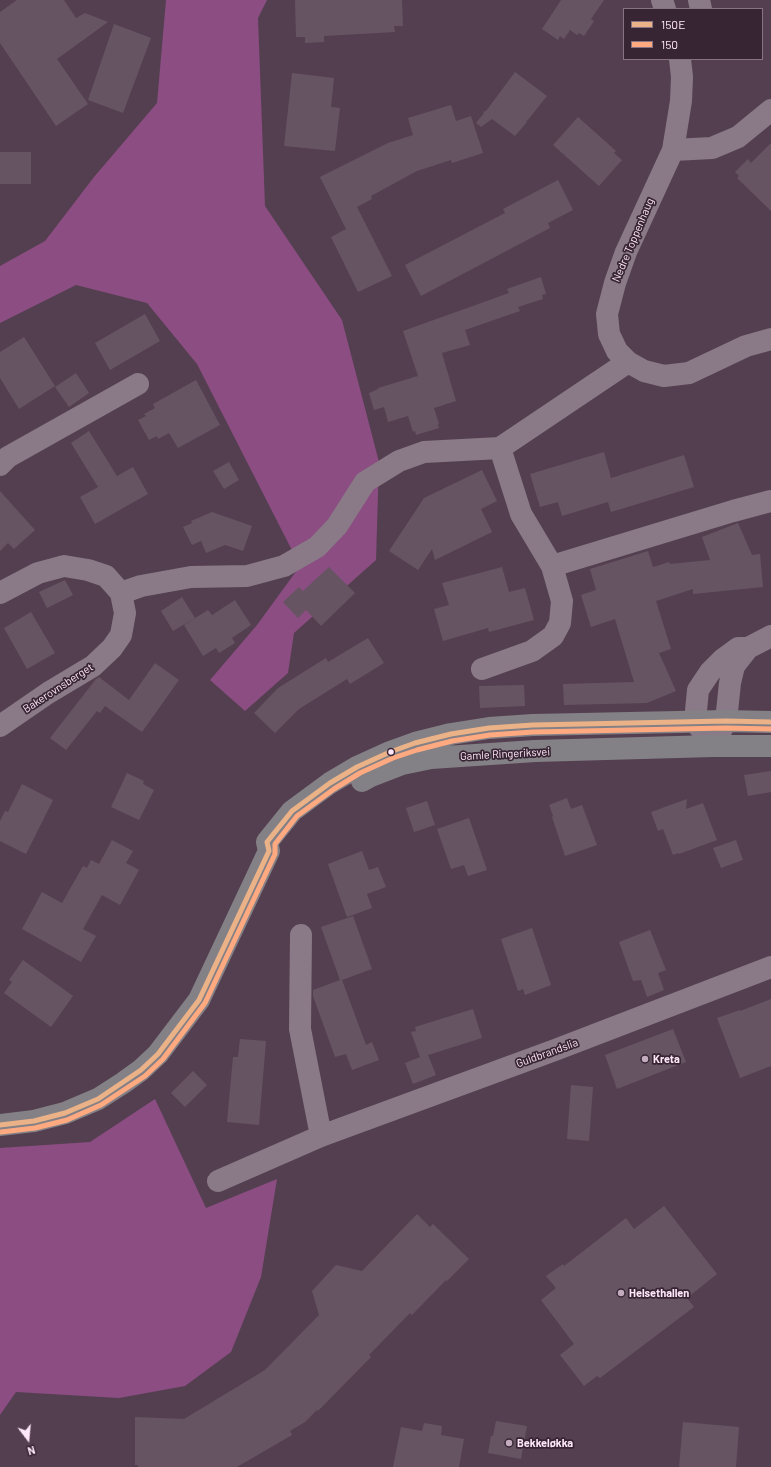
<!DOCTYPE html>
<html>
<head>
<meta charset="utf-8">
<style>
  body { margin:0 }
  #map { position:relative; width:771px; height:1467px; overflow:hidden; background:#543f50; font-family:Barlow,sans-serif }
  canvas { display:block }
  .legend { position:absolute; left:623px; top:8px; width:140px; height:52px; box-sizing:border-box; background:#372534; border:1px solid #877383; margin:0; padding:5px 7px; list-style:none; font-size:12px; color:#ffe7fa }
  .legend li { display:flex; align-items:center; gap:8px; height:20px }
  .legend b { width:20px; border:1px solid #877383 }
  .north { position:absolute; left:8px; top:1419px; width:40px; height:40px; -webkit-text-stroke:3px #372534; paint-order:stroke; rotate:164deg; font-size:11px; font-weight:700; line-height:16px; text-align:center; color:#ffe7fa }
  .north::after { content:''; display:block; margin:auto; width:14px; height:18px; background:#ffe7fa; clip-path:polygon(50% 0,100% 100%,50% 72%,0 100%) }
</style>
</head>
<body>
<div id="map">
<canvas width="771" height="1467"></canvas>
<ul class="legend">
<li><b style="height:5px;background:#ebb288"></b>150E</li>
<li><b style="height:5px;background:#ffa980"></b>150</li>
</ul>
<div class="north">N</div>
</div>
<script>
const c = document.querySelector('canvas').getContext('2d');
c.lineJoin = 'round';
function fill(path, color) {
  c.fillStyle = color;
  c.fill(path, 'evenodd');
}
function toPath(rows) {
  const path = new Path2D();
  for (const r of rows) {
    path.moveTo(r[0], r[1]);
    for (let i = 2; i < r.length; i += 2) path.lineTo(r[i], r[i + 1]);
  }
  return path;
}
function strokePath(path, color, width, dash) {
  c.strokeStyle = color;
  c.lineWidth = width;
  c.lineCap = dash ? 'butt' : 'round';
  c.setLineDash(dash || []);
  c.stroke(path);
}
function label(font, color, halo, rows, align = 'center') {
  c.font = font + ' Barlow,sans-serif';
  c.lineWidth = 3.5;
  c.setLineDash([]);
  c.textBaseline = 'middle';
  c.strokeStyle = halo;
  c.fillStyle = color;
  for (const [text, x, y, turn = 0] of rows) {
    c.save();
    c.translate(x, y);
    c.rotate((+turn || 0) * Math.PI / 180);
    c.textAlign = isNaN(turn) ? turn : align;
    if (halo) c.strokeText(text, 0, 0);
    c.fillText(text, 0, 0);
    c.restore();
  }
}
const green = toPath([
  [166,0,267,0,258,18,265,206,342,320,379,462,376,560,294,633,288,673,245,711,210,680,257,625,300,566,197,364,147,303,76,285,0,323,0,266,45,241,94,177,157,103],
  [155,1099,206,1208,277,1179,261,1277,231,1352,185,1386,119,1398,16,1392,0,1415,0,1148,90,1142]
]);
const building = toPath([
  [17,0,64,0,76,18,85,13,108,22,57,59,88,104,56,126,0,43,0,12],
  [295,0,402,0,403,26,394,26,395,32,324,36,324,42,305,43,305,37,296,37],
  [561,0,604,0,591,19,594,21,584,36,579,33,577,35,570,30,564,39,560,36,558,40,542,29],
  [114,24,151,38,123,113,88,100],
  [515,72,547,96,527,121,525,119,527,122,515,136,492,119,481,127,476,123,484,113,483,112,486,111],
  [292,73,334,78,331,107,340,108,335,151,284,146],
  [451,105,456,121,471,116,483,153,452,163,451,160,417,171,371,196,372,199,357,207,392,276,358,292,331,237,346,229,320,177,388,143,413,135,408,118],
  [578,117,616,151,614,153,622,160,599,186,553,145],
  [771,143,771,211,737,178,739,176,735,172,748,159,751,163],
  [0,152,31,152,31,184,0,184],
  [558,180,573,210,548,223,550,228,421,296,405,265,505,213,503,209],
  [541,277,546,294,542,295,543,299,518,307,520,311,465,330,470,345,442,353,456,401,434,408,439,424,438,424,439,428,416,435,415,431,413,432,408,416,388,422,384,407,374,410,369,393,378,389,378,388,418,376,403,331,509,293,507,289],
  [145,314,160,341,110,370,95,343],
  [24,337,55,386,19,409,0,378,0,352],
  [76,373,89,393,69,407,55,387],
  [196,380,220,425,178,448,169,433,158,439,157,436,149,440,138,420,146,416,144,414,155,408,153,404],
  [89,431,117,476,133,467,148,494,95,524,80,497,98,487,71,443],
  [604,452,611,478,684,455,694,487,611,512,608,502,562,516,558,502,540,507,530,474],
  [229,462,239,480,224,489,213,471],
  [482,470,497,501,481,509,492,532,435,560,432,549,418,570,389,551,424,498],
  [0,491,35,530,14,549,8,543,0,551],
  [212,512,252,526,243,551,225,545,206,553,201,541,192,545,183,527,192,523,191,521],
  [738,523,752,555,760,554,763,587,693,594,693,589,656,601,671,649,659,653,676,691,647,703,564,705,563,684,634,682,615,619,591,627,581,595,596,590,590,569,648,551,653,567,669,562,670,564,710,560,702,537],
  [329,567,355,593,321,626,306,610,298,618,283,602,299,587,303,591],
  [502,567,509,592,525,588,534,620,489,632,488,628,443,641,434,609,449,605,442,583],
  [65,580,73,595,47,608,39,592],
  [182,597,195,618,173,631,161,611],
  [235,600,251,625,232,638,235,643,219,653,216,648,203,656,184,625,208,610,212,615],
  [31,612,55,653,27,669,4,628],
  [368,638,384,663,350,684,347,679,299,709,275,733,254,713,278,688,326,658,328,662],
  [155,663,179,680,142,732,105,706,100,713,97,711,66,750,50,738,96,679,99,677,129,700],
  [524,685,525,706,480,708,479,686],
  [771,771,771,792,748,796,744,775],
  [127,773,144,781,143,784,154,790,139,820,111,807],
  [22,784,53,800,26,854,0,841,0,821,5,811,8,812],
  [567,798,571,809,582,805,597,845,565,856,552,817,553,816,549,805],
  [687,799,686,809,703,803,717,840,679,854,678,853,673,855,663,829,658,831,651,812],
  [427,801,435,825,414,832,406,808],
  [469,818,487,870,468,876,464,865,451,869,437,829],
  [112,840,133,851,126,863,139,870,120,905,102,895,83,929,96,936,81,962,22,929,42,892,62,903,83,866,87,868,91,860,99,864],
  [736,840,743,860,721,868,713,848],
  [362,851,369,870,378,867,386,887,367,894,372,908,347,917,328,864],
  [353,916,372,969,342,980,366,1045,372,1042,379,1060,352,1070,346,1054,335,1057,313,996,313,990,340,980,321,927],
  [532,928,551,985,525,995,523,989,518,991,501,939],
  [650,930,666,970,658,973,664,990,647,997,641,980,633,981,619,942],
  [23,960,73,996,51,1027,4,993,12,982,9,980],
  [771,999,771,1066,740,1078,717,1018,740,1010,740,1011],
  [473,1009,482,1038,428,1055,436,1075,413,1084,405,1063,420,1057,411,1032,416,1031,415,1027],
  [673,1029,686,1062,617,1089,605,1055],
  [240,1039,266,1041,259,1125,227,1122,233,1057,238,1057],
  [193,1071,207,1085,185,1107,171,1093],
  [571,1085,593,1087,589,1141,567,1139],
  [664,1206,717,1274,687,1298,694,1307,600,1378,597,1376,584,1386,560,1355,574,1344,541,1300,556,1288,546,1276,563,1264,564,1266,626,1218,634,1229],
  [417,1214,430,1227,433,1224,469,1259,447,1281,446,1280,412,1315,410,1313,369,1355,371,1357,318,1411,317,1410,305,1422,290,1431,292,1435,237,1467,138,1467,138,1465,135,1465,135,1417,184,1419,265,1370,319,1315,312,1291,336,1265,362,1271],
  [496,1421,527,1426,521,1459,488,1453,491,1436,493,1436],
  [683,1422,739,1427,736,1467,679,1467],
  [424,1423,442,1426,441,1435,464,1439,459,1467,393,1467,401,1427,422,1431]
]);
const minor = toPath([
  [662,0,665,9],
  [699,0,701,9],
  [680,59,682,77,681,101,673,150,626,252,615,283,607,314,609,334,617,351,628,362,644,371,664,376,689,373,746,346,771,339],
  [673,150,712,148,738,137,771,110],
  [0,465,8,457,138,384],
  [552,566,733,511,771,501],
  [0,593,38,573,64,566,88,570,106,576,121,593,125,613,121,635,112,648,93,666,48,693,0,726],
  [121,593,141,586,191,577,247,576,284,566,317,547,337,526,365,482,399,461,424,452,500,448,628,362],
  [748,648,734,666,730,683,726,721,713,746,695,721,698,690,710,672,723,659,738,648,748,648,771,636],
  [482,669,532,651,553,636,560,623,562,601,552,566,521,514,500,448],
  [301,935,300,1029,321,1136],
  [218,1181,321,1136,555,1050,771,967]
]);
const major = toPath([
  [362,781,371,776,402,764,431,758,535,751,713,746,771,746],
  [0,1125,34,1121,65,1113,98,1099,123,1083,141,1070,158,1054,199,1000,269,851,267,842,292,811,330,783,357,767,390,752,415,743,451,734,489,728,533,725,726,721,771,722]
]);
const bus1 = toPath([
  [0,1125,34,1121,65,1113,98,1099,141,1070,158,1054,199,1000,269,851,267,842,292,811,330,783,357,767,390,752,415,743,451,734,489,728,533,725,726,721,771,722]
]);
const bus2 = toPath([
  [1,1132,35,1128,67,1120,101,1105,145,1076,163,1059,205,1003,275,854,275,844,297,816,334,789,360,773,393,758,417,750,452,741,490,735,533,732,726,728,771,729]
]);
const markers = [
  [391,752,3.5,"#ffe7fa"],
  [645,1059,4,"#c3acbe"],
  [621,1293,4,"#c3acbe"],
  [509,1443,4,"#c3acbe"]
];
const streetNames = [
  ["Nedre Toppenhaug",633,240,-67],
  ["Bakerovnsberget",58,688,-33],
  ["Gamle Ringeriksvei",505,754,-3],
  ["Guldbrandslia",547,1053,-20]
];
const poiNames = [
  ["Kreta",653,1059],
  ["Helsethallen",629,1293],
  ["Bekkeløkka",517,1443]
];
fill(green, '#8b4d82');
fill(building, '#665463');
strokePath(minor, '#8a7a87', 22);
strokePath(major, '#848186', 22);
strokePath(bus1, '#ebb288', 5);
strokePath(bus2, '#ffa980', 5);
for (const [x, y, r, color] of markers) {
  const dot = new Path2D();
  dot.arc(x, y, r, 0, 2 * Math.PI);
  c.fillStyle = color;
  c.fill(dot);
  strokePath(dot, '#372534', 1.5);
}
label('11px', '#ffe7fa', '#372534', streetNames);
label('bold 11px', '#ffe7fa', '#372534', poiNames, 'left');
</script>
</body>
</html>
